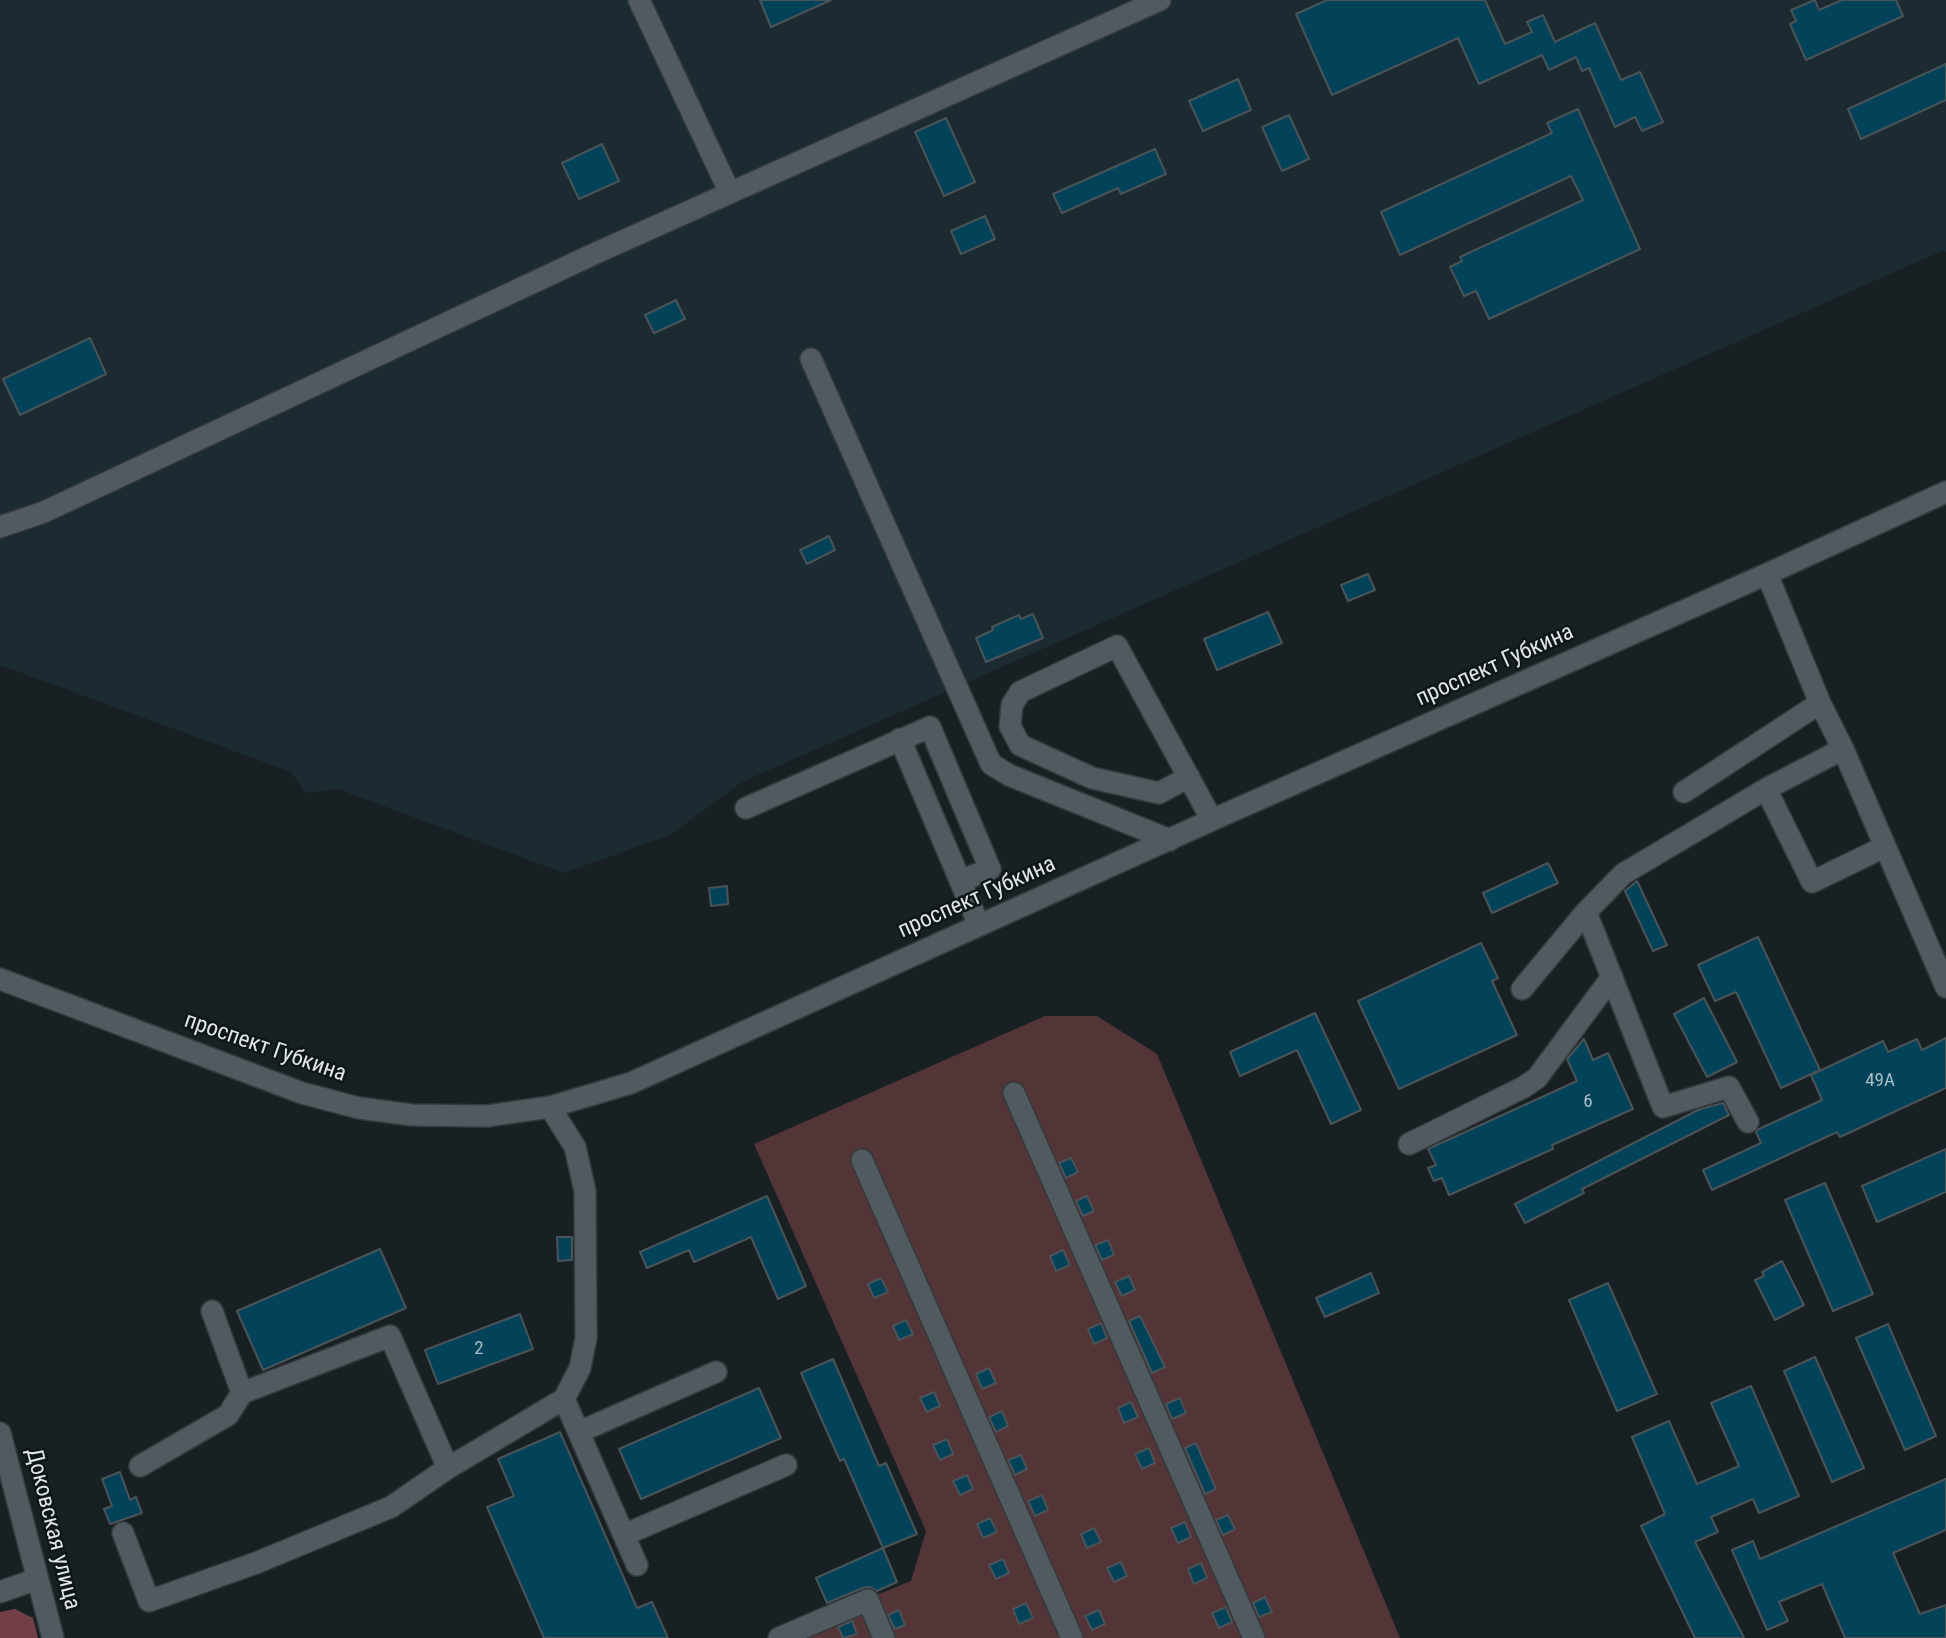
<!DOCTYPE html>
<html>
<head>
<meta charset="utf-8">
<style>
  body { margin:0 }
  canvas { display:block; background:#182024 }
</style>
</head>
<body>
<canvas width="1946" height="1638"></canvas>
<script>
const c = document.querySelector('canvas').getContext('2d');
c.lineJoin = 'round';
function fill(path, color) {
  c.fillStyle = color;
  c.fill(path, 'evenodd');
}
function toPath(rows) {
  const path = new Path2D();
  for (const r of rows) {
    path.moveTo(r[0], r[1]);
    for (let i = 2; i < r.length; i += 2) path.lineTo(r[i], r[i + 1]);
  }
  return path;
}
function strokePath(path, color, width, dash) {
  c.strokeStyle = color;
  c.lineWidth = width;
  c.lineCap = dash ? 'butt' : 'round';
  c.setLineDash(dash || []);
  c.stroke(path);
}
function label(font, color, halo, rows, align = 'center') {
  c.font = font + ' "Roboto Condensed",sans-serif';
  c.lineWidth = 5;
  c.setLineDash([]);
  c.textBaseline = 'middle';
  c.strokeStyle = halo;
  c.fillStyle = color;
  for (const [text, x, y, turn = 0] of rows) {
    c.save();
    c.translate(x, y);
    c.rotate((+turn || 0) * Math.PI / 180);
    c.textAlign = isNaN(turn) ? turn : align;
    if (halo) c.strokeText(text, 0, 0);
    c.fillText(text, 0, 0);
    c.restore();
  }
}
const built = toPath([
  [0,0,1946,0,1946,252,1942,251,742,782,670,835,564,873,338,789,305,793,291,772,0,665]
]);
const green = toPath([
  [1045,1016,1097,1016,1157,1054,1400,1638,773,1638,911,1581,926,1531,754,1144]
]);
const forest = toPath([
  [15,1609,33,1618,38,1638,0,1638,0,1612]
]);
const building = toPath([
  [760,0,831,0,771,27,760,0],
  [1327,0,1485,0,1505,44,1532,32,1527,22,1543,15,1555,42,1595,23,1621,80,1640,72,1663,122,1642,131,1635,117,1615,127,1589,68,1582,71,1576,57,1549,70,1542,55,1479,84,1458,38,1332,95,1296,14,1327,0],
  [1815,0,1819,10,1842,0,1896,0,1903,16,1806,60,1790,24,1796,21,1791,10,1815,0],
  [1946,64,1946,100,1861,139,1848,109,1946,64],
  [1238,79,1251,110,1203,131,1189,101,1238,79],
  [1578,109,1640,249,1489,319,1476,291,1464,296,1450,267,1462,261,1460,257,1583,200,1571,176,1400,255,1381,212,1552,133,1547,123,1578,109],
  [1289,115,1309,159,1282,171,1262,127,1289,115],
  [946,118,975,182,944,196,915,132,946,118],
  [602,144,619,181,579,199,562,163,602,144],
  [1155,149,1166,174,1121,194,1118,188,1062,213,1053,194,1155,149],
  [985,216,995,239,961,254,951,231,985,216],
  [676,300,685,319,654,333,645,315,676,300],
  [90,338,106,374,20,415,3,379,90,338],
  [829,536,835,550,807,564,800,550,829,536],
  [1368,574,1375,590,1348,601,1341,585,1368,574],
  [1268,612,1282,643,1217,670,1204,639,1268,612],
  [1033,614,1043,638,986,662,976,638,993,630,992,627,1019,615,1021,619,1033,614],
  [1548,863,1558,883,1492,913,1483,893,1548,863],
  [1637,881,1667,945,1653,951,1625,891,1637,881],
  [727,886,728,904,711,906,709,888,727,886],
  [1758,937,1820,1070,1781,1088,1736,992,1715,1001,1698,965,1758,937],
  [1481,943,1498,978,1492,981,1517,1035,1399,1089,1358,1001,1481,943],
  [1704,998,1737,1062,1707,1077,1674,1014,1704,998],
  [1315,1013,1361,1110,1331,1124,1297,1050,1240,1076,1230,1052,1315,1013],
  [1946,1038,1946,1088,1840,1137,1837,1132,1712,1190,1703,1170,1761,1143,1756,1132,1759,1129,1822,1100,1811,1075,1883,1041,1888,1052,1917,1039,1922,1050,1946,1038],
  [1584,1039,1593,1060,1608,1053,1633,1109,1552,1145,1553,1149,1449,1195,1442,1178,1434,1181,1428,1168,1436,1165,1428,1149,1577,1081,1567,1059,1584,1039],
  [1723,1103,1729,1115,1582,1189,1584,1193,1525,1223,1515,1204,1700,1109,1723,1103],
  [1946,1149,1946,1192,1877,1222,1862,1186,1946,1149],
  [1071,1158,1078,1172,1066,1178,1059,1163,1071,1158],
  [1825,1183,1873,1294,1833,1311,1785,1200,1825,1183],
  [767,1196,806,1286,778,1299,751,1237,694,1262,689,1250,647,1268,640,1252,767,1196],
  [1087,1196,1094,1211,1083,1216,1076,1201,1087,1196],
  [557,1237,572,1237,572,1260,558,1261,557,1237],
  [1108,1240,1114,1255,1102,1260,1095,1245,1108,1240],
  [380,1249,406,1308,263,1370,237,1311,380,1249],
  [1063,1250,1070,1265,1056,1271,1050,1256,1063,1250],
  [1782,1261,1804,1305,1775,1320,1755,1280,1764,1276,1762,1272,1782,1261],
  [1371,1273,1379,1293,1325,1317,1316,1298,1371,1273],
  [1129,1276,1135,1290,1122,1296,1115,1282,1129,1276],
  [881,1278,888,1292,874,1298,868,1284,881,1278],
  [1608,1283,1657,1394,1617,1411,1569,1300,1608,1283],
  [520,1314,533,1349,438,1384,425,1350,520,1314],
  [1140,1316,1165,1367,1152,1373,1129,1321,1140,1316],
  [906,1320,913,1334,899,1340,893,1326,906,1320],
  [1101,1323,1107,1338,1094,1344,1088,1329,1101,1323],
  [1888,1324,1936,1436,1905,1450,1856,1338,1888,1324],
  [1815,1357,1864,1468,1832,1482,1784,1371,1815,1357],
  [833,1359,879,1466,886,1463,917,1534,883,1548,844,1459,840,1461,801,1373,833,1359],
  [989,1368,996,1383,982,1389,976,1374,989,1368],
  [1751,1386,1799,1496,1759,1513,1753,1499,1711,1517,1718,1532,1695,1542,1744,1638,1695,1638,1641,1526,1665,1514,1632,1437,1669,1421,1697,1484,1739,1466,1711,1403,1751,1386],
  [759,1388,781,1438,641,1499,619,1449,759,1388],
  [934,1392,940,1406,927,1412,920,1398,934,1392],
  [1180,1398,1186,1413,1172,1419,1166,1404,1180,1398],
  [1131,1402,1138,1417,1124,1423,1118,1408,1131,1402],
  [1002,1411,1008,1426,996,1432,989,1417,1002,1411],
  [560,1432,637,1608,652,1602,668,1638,544,1638,487,1507,514,1496,498,1459,560,1432],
  [947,1439,953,1454,940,1460,933,1445,947,1439],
  [1196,1443,1216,1489,1205,1494,1185,1448,1196,1443],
  [1149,1448,1155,1463,1142,1469,1135,1454,1149,1448],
  [1021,1455,1027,1469,1015,1475,1008,1460,1021,1455],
  [120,1472,130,1500,136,1497,142,1513,110,1524,104,1509,112,1506,102,1479,120,1472],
  [967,1475,973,1489,960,1495,953,1481,967,1475],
  [1946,1479,1946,1530,1893,1553,1920,1614,1946,1605,1946,1638,1845,1638,1822,1584,1779,1602,1788,1621,1767,1630,1732,1550,1753,1541,1760,1559,1946,1479],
  [1042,1495,1048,1510,1035,1516,1028,1501,1042,1495],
  [1228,1515,1235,1529,1223,1535,1216,1520,1228,1515],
  [990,1518,997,1532,983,1538,977,1524,990,1518],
  [1185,1522,1191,1537,1178,1543,1171,1528,1185,1522],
  [1094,1528,1101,1542,1087,1548,1081,1534,1094,1528],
  [883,1548,897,1582,877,1591,870,1587,863,1588,827,1603,816,1578,883,1548],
  [1003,1559,1009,1573,996,1579,989,1565,1003,1559],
  [1121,1562,1127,1576,1114,1582,1107,1568,1121,1562],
  [1201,1563,1207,1578,1194,1584,1188,1569,1201,1563],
  [1265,1597,1272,1612,1259,1617,1253,1603,1265,1597],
  [1026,1603,1033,1618,1019,1624,1013,1609,1026,1603],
  [1226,1607,1232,1622,1219,1628,1212,1613,1226,1607],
  [899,1610,905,1625,895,1629,888,1615,899,1610],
  [1099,1610,1105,1624,1092,1630,1085,1616,1099,1610],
  [852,1621,857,1634,843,1638,838,1627,852,1621]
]);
const minor = toPath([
  [639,0,730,193],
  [811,359,991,764,1009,775,1170,840],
  [0,527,44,512,596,253,1160,0],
  [1767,574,1820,703,1843,749,1946,987],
  [900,739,979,925],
  [1189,777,1159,793,1092,778,1020,745,1010,726,1012,705,1020,692,1117,646,1212,820],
  [1766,789,1812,882,1884,847],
  [1684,792,1820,703],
  [746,808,930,727,990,869,960,881],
  [1586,912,1663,1107,1729,1087,1748,1122],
  [0,979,302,1093,359,1108,412,1115,487,1116,550,1107,631,1083,1212,820,1767,574,1946,492],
  [1522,989,1586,912,1623,874,1766,789,1843,749],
  [1014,1093,1254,1638],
  [1409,1144,1524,1087,1537,1078,1612,977],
  [862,1160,1072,1638],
  [212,1311,242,1393],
  [564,1399,637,1565],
  [579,1432,716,1372],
  [0,1433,53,1638],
  [140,1466,228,1415,242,1393,390,1336,448,1468],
  [123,1533,149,1601,256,1563,391,1507,448,1468,564,1399,580,1368,586,1338,585,1191,575,1147,550,1107],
  [624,1535,786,1465],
  [0,1592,37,1579],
  [779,1638,868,1600,884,1638]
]);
const numberNames = [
  ["49А",1880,1081],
  ["6",1588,1102],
  ["2",479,1349]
];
const streetNames = [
  ["проспект Губкина",1495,666,-24],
  ["проспект Губкина",977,898,-24],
  ["проспект Губкина",265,1048,19],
  ["Доковская улица",52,1529,76]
];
fill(built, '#1c2a31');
fill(green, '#533538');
fill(forest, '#713f45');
fill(building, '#03435a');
strokePath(building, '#4a5358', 2);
strokePath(minor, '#34393d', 24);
strokePath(minor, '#515b5f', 21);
label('19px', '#a9bcc4', null, numberNames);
label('23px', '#e0e5e8', '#0f161a', streetNames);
</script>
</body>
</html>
